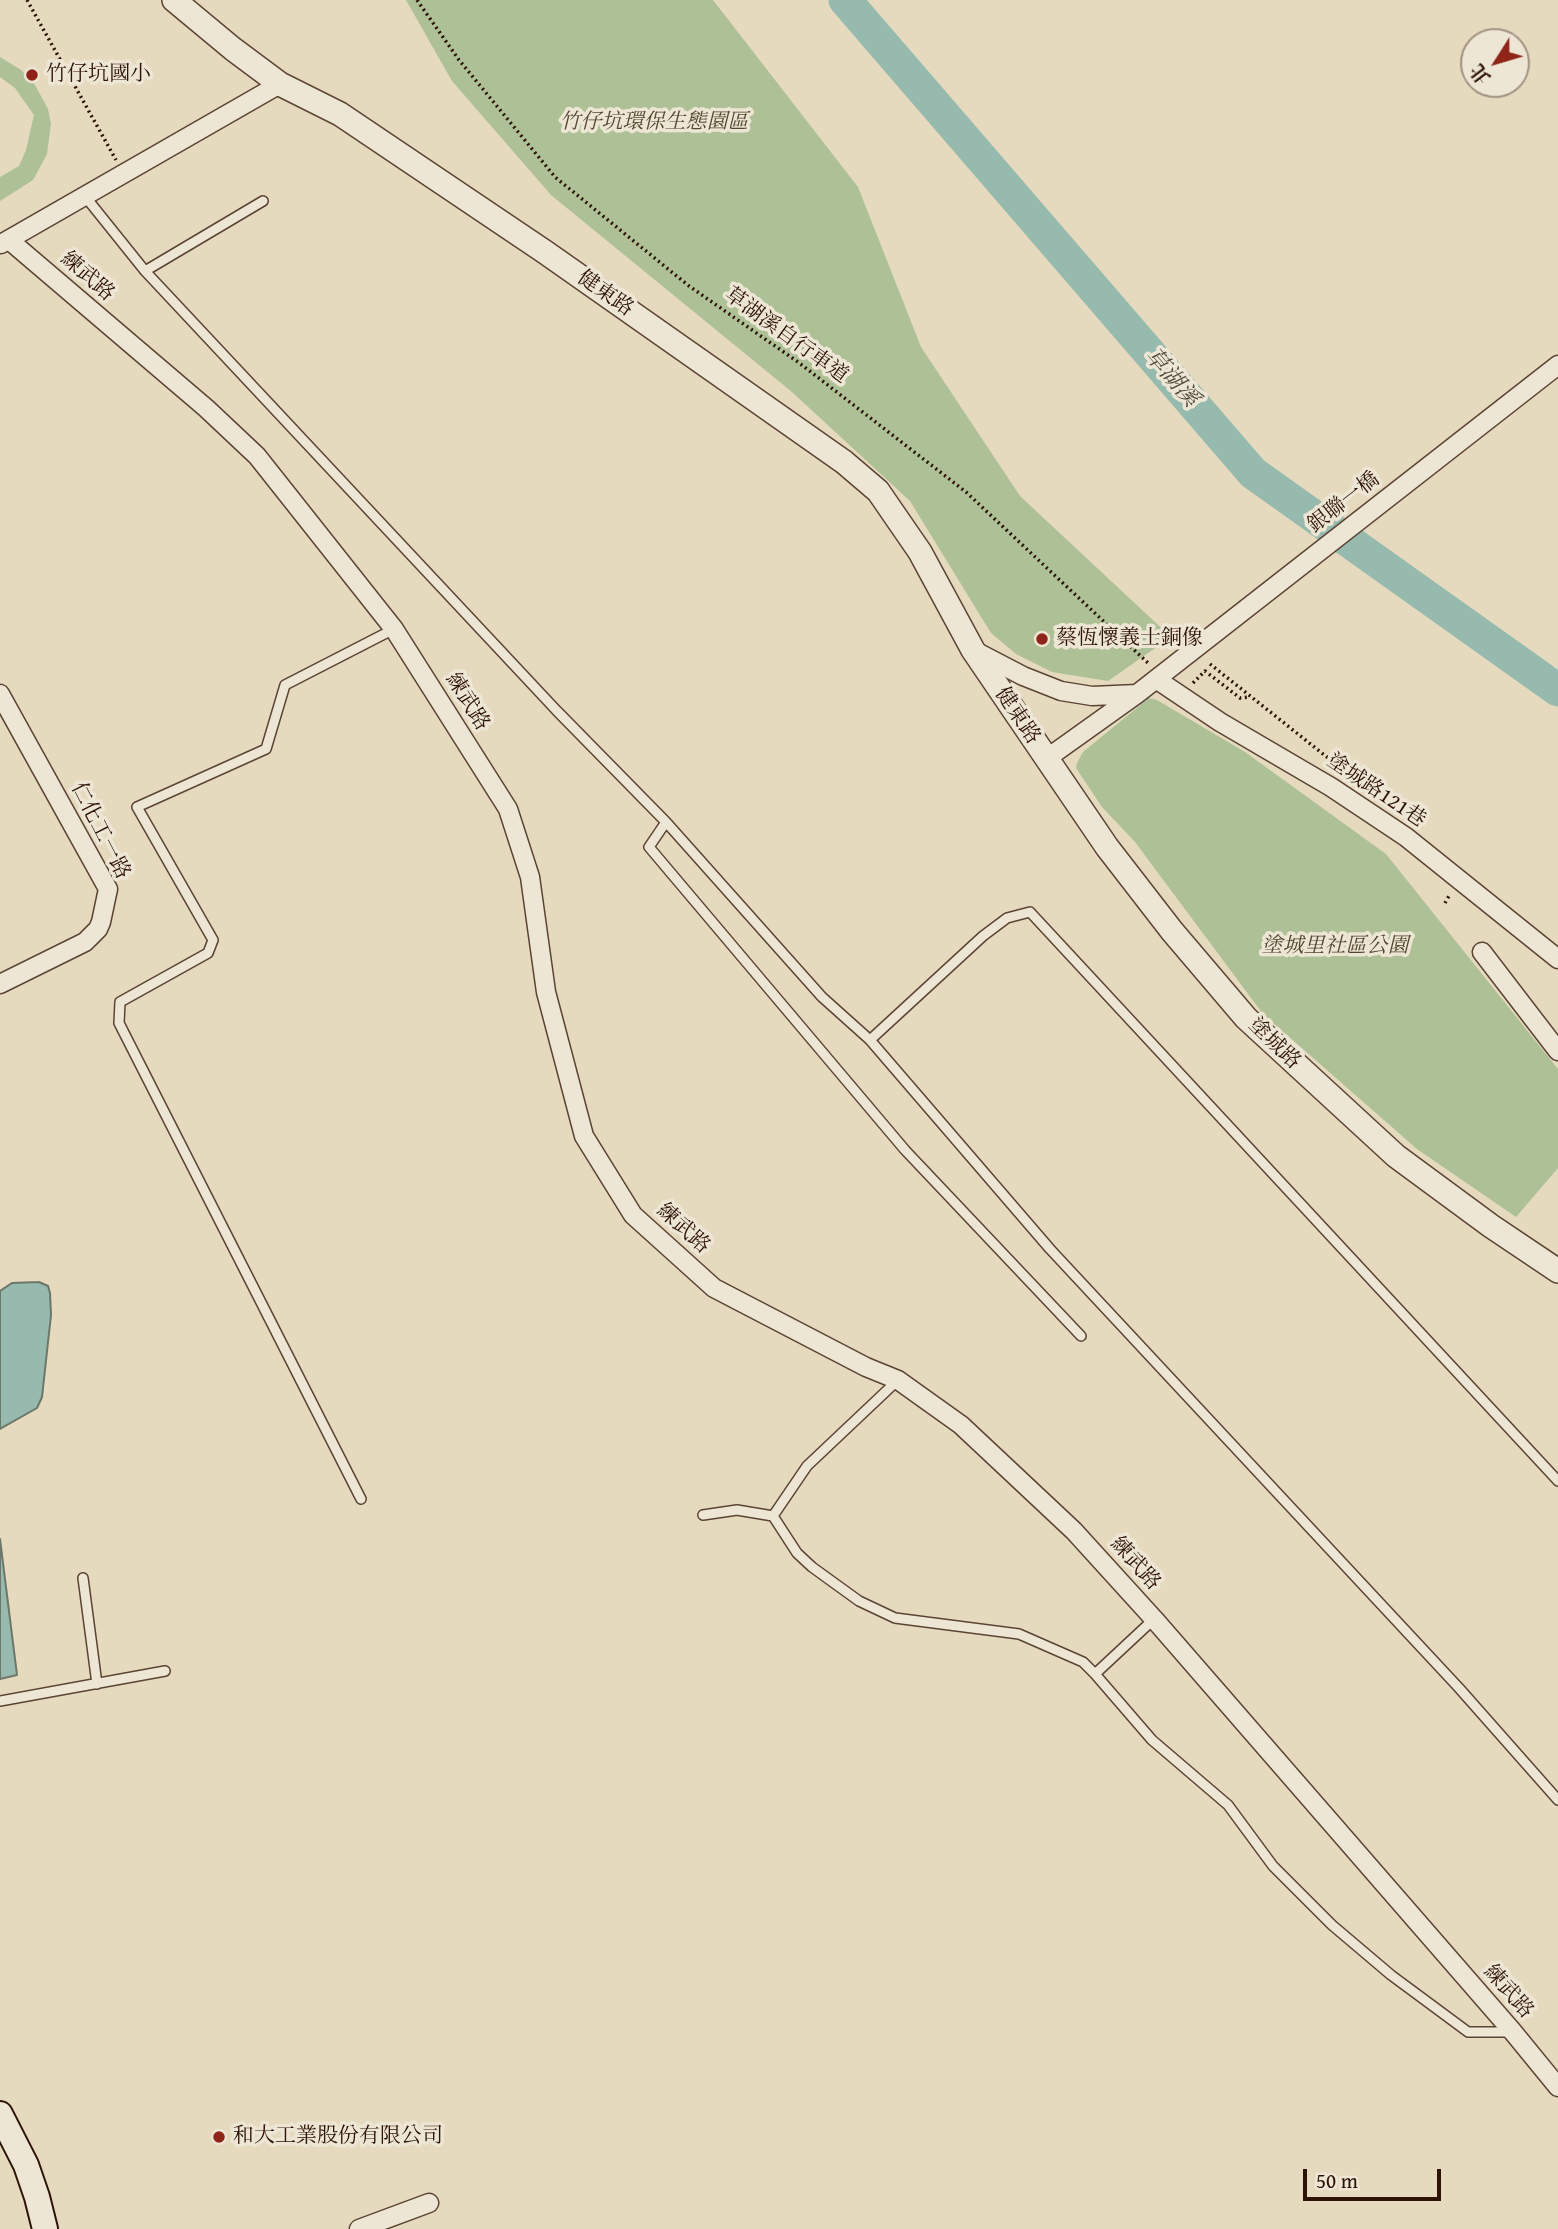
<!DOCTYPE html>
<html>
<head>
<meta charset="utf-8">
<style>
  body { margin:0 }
  #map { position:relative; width:1558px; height:2229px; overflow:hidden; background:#e5d9be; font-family:"Gentium Book Plus","Noto Serif TC",serif }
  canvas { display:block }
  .north { position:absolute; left:1460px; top:28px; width:70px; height:70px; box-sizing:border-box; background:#eee6d5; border:2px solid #a19282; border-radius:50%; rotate:233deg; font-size:19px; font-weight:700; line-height:28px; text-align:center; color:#2d1305 }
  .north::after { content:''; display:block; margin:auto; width:24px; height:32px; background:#8f2418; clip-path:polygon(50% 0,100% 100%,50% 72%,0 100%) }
  .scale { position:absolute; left:1303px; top:2169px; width:138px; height:32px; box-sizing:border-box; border:4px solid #2d1305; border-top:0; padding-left:9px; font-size:21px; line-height:24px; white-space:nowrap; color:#2d1305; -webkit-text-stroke:5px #eee6d5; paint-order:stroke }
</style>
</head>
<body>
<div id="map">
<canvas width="1558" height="2229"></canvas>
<div class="north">北</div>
<div class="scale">50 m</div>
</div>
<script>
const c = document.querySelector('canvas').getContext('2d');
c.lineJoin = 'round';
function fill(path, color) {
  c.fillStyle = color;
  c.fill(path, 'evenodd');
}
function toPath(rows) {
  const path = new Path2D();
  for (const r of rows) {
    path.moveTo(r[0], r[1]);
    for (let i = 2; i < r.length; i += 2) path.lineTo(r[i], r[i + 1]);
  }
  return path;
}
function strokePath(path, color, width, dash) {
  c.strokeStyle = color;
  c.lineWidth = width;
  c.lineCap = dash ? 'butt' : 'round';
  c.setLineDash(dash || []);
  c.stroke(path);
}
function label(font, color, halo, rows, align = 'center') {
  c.font = font + ' "Gentium Book Plus","Noto Serif TC",serif';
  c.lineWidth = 7;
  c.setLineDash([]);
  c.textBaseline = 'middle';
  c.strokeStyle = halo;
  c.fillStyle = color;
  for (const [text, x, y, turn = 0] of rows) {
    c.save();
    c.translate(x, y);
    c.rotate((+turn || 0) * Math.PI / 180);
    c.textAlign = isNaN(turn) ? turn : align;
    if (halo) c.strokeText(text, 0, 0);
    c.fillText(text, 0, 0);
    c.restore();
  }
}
const green = toPath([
  [406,0,713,0,858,187,921,347,1020,496,1171,637,1108,681,1052,672,1016,654,991,633,910,501,792,392,551,195,452,81],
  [0,57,21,70,35,85,48,109,51,124,47,154,33,180,0,201,0,177,19,166,26,150,34,115,15,88,0,77],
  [1149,698,1157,700,1245,752,1386,854,1558,1069,1558,1168,1516,1217,1417,1149,1263,1014,1135,842,1102,807,1076,768,1077,763,1083,752]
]);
const water = toPath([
  [39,1282,48,1286,50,1293,51,1315,42,1397,37,1408,0,1429,0,1291,12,1283,39,1282],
  [0,1539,17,1675,0,1679,0,1539]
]);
const river = toPath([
  [845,0,1253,473,1558,690]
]);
const path = toPath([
  [27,0,116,160],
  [417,0,459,60,555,177,689,286,798,362,966,492,1148,663],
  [1210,664,1357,781],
  [1193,683,1205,671,1240,698,1249,697],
  [1445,903,1449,896,1451,898]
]);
const service = toPath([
  [84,195,145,271,557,711,666,822,822,997,870,1040,1050,1249,1459,1688,1558,1800],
  [145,271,263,201],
  [666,822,649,847,905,1150,1081,1336],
  [870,1040,983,936,1007,918,1030,912,1558,1481],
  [898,1380,807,1466,773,1516,797,1553,812,1567,859,1601,895,1618,1019,1634,1083,1662,1095,1674,1154,1619],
  [361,1499,119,1023,120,1002,208,953,213,940,137,807,266,749,285,685,394,629],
  [703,1515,737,1510,773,1516],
  [83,1578,97,1684],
  [1095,1674,1152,1740,1228,1805,1273,1866,1332,1925,1391,1975,1468,2032,1510,2032],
  [0,1701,165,1671]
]);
const minor = toPath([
  [9,240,206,408,257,456,394,629,508,809,530,877,546,992,584,1136,633,1215,714,1288,866,1367,898,1380,961,1425,1074,1531,1154,1619,1513,2032,1558,2087],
  [1,244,280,84],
  [975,651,1023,676,1061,691,1092,696,1137,694],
  [1156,679,1220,722,1331,787,1406,837,1558,959],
  [0,694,108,889,101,922,98,929,85,942,0,984],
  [1046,759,1137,694,1558,365],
  [1482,952,1558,1051],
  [359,2229,429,2203]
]);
const tertiary = toPath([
  [174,0,233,49,280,84,340,114,545,252,844,462,878,491,920,552,973,650,1107,847,1172,931,1246,1018,1396,1156,1491,1226,1558,1271]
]);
const secondary = toPath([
  [0,2114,26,2165,37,2197,45,2229]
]);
const markers = [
  [32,75,7,"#8f2418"],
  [1042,639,7,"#8f2418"],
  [219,2137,7,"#8f2418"]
];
const poiNames = [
  ["竹仔坑國小",46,75],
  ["蔡恆懷義士銅像",1056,639],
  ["和大工業股份有限公司",233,2137]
];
const parkNames = [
  ["竹仔坑環保生態園區",654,123],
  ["塗城里社區公園",1335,947]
];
const streetNames = [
  ["練武路",87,277,41],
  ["健東路",605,294,35],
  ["草湖溪自行車道",786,336,36],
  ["銀聯一橋",1344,503,-38],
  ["練武路",467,702,58],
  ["健東路",1017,716,56],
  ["塗城路121巷",1376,791,34],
  ["仁化工一路",100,831,63],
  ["塗城路",1274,1044,44],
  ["練武路",683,1229,42],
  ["練武路",1135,1564,48],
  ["練武路",1508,1992,49]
];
const waterNames = [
  ["草湖溪",1171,378,49]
];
fill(green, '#aec096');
fill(water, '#96baae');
strokePath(water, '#6c776a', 2);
strokePath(river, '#96baae', 33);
strokePath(service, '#5b4433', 12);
strokePath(minor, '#5b4433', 21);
strokePath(tertiary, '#5b4433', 26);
strokePath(secondary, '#2d1305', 28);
strokePath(path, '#2d1305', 3.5, [2, 3.5]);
strokePath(service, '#eee6d5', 9);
strokePath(minor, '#eee6d5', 18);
strokePath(tertiary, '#eee6d5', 23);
strokePath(secondary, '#eee6d5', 24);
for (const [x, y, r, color] of markers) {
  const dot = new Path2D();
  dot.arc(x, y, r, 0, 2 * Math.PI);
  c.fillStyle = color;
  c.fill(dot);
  strokePath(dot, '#eee6d5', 2.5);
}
label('21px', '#2d1305', '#eee6d5', poiNames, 'left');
label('italic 21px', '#544730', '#eee6d5', parkNames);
label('21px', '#2d1305', '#eee6d5', streetNames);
label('italic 23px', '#524d40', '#eee6d5', waterNames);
</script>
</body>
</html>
